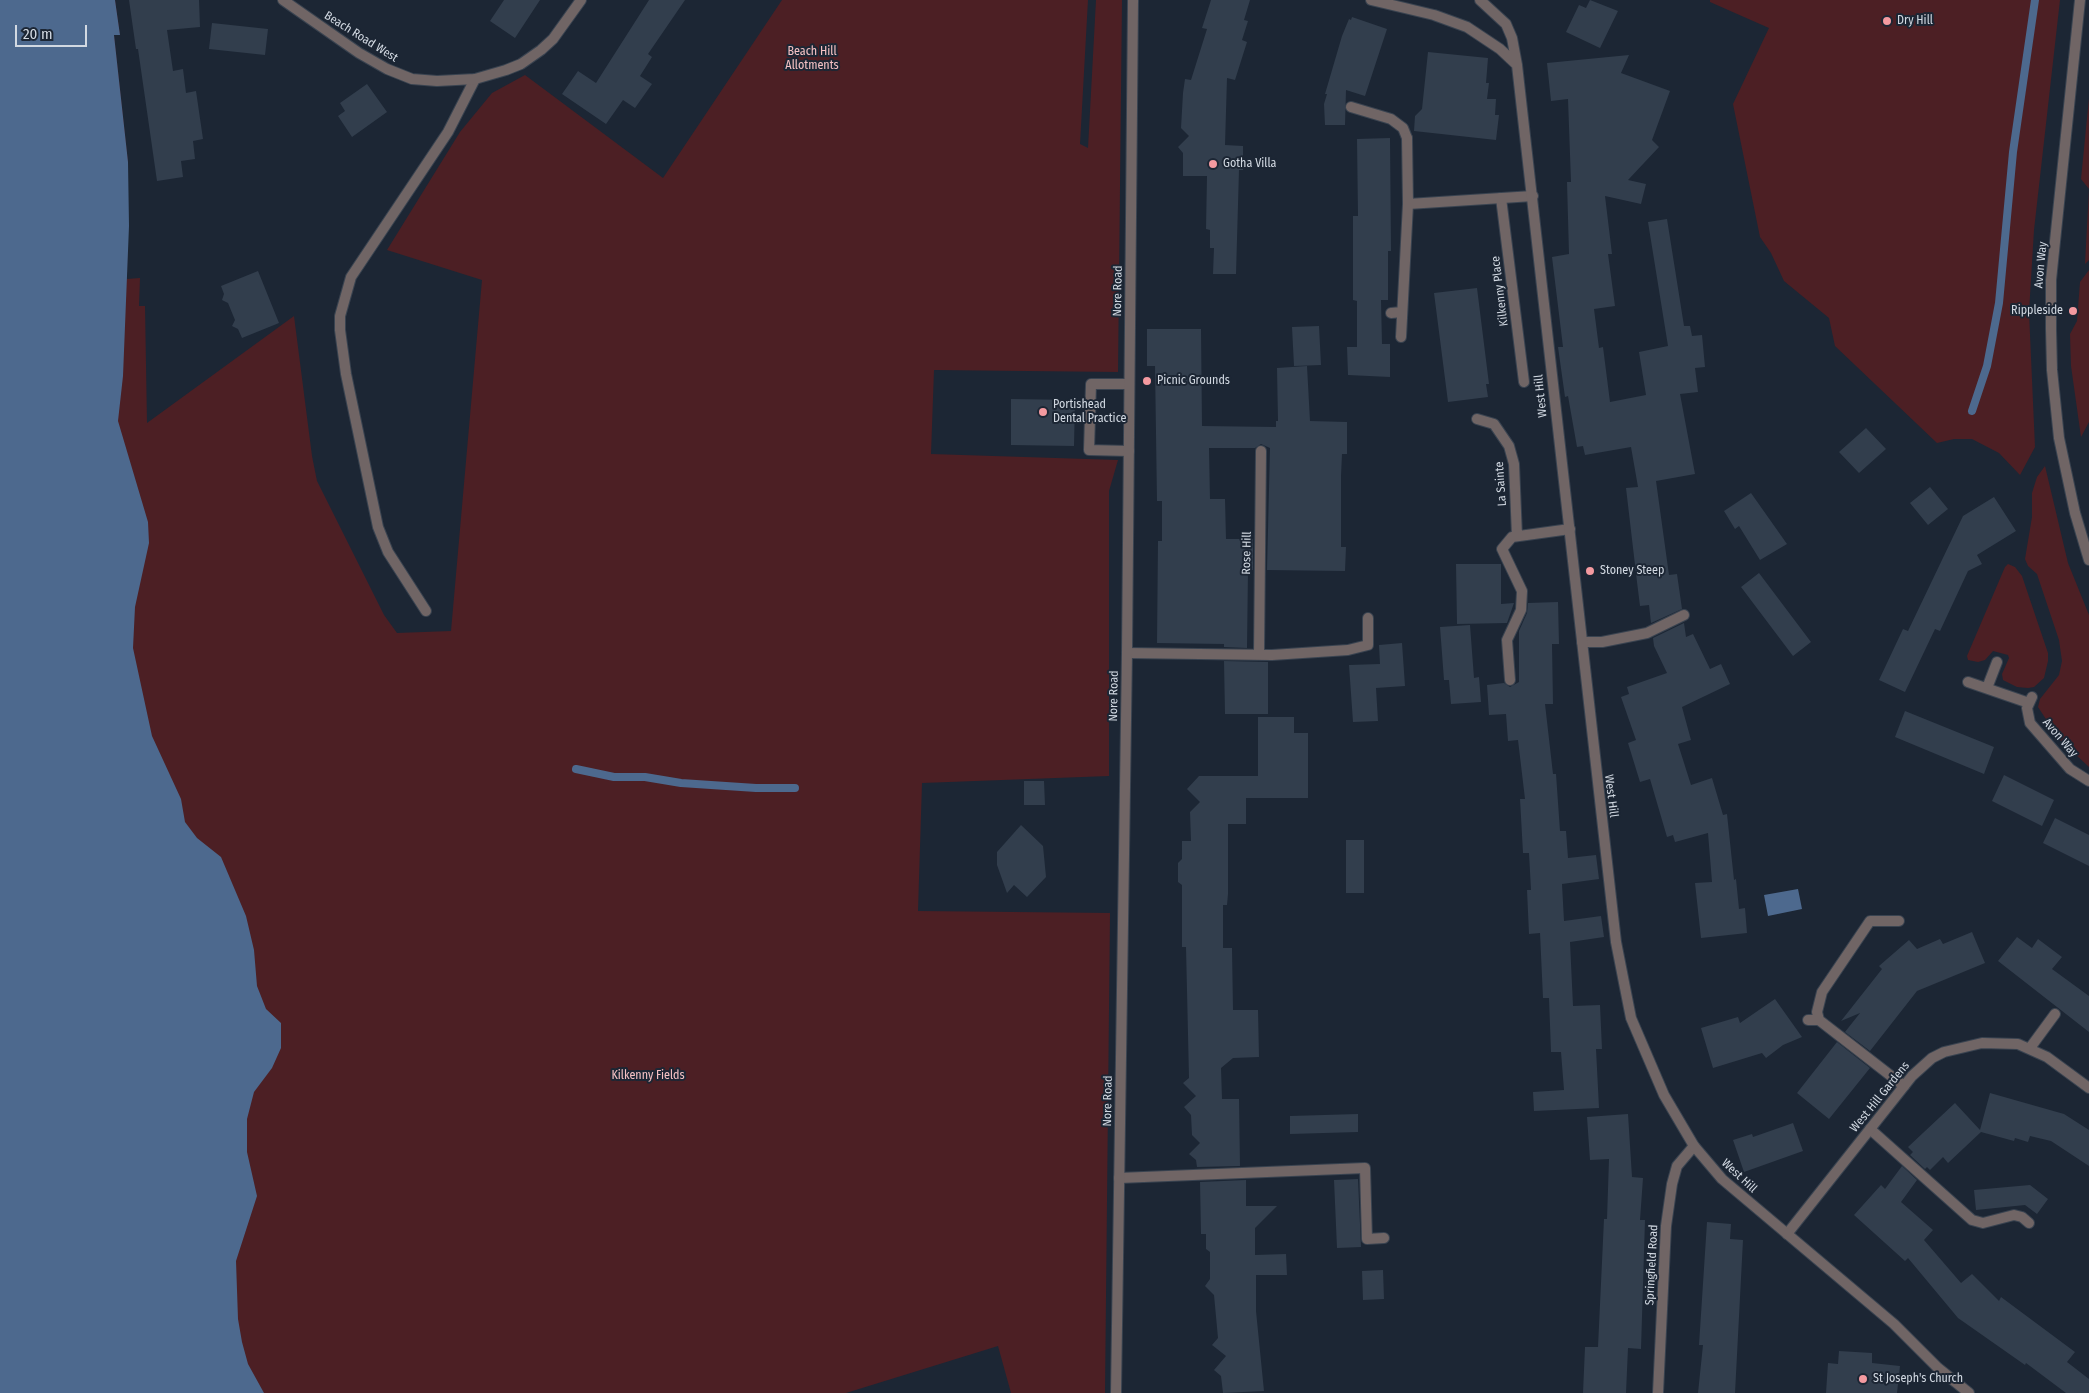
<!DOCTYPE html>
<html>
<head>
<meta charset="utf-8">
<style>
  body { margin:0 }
  #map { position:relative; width:2089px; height:1393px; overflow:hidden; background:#1c2634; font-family:"Fira Sans Condensed",sans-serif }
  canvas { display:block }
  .scale { position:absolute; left:15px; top:25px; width:72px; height:22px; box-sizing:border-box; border:2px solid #d2d9e2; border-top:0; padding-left:6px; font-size:15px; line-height:18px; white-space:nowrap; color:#d2d9e2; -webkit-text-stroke:4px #1c2634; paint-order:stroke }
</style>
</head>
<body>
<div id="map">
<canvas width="2089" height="1393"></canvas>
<div class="scale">20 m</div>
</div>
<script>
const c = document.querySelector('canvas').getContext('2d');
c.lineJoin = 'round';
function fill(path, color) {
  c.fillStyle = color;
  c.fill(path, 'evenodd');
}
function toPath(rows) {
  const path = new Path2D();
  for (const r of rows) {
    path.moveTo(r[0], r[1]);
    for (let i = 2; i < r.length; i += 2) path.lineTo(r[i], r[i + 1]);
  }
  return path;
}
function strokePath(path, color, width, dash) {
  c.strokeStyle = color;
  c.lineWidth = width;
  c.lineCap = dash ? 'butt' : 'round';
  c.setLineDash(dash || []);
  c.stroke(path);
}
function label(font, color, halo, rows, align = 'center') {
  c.font = font + ' "Fira Sans Condensed",sans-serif';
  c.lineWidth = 4;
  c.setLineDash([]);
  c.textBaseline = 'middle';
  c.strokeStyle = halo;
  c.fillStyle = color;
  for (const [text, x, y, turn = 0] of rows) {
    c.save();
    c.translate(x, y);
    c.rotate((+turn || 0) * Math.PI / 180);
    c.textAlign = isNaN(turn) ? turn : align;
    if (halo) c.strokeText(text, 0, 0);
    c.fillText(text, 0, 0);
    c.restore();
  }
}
const green = toPath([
  [0,0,115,0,120,35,114,35,128,162,127,279,140,278,139,306,145,306,147,423,294,316,312,456,317,481,384,615,397,633,451,631,482,280,387,250,460,132,492,93,525,75,663,178,782,0,1088,0,1080,144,1088,148,1096,0,1122,0,1118,372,934,370,931,454,1118,460,1109,491,1109,776,922,783,918,911,1110,913,1105,1393,1011,1393,998,1346,846,1393,0,1393],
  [1710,0,2060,0,2034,230,2029,312,2035,447,2020,475,1999,453,1972,439,1954,439,1937,443,1835,346,1829,318,1784,281,1771,253,1760,237,1733,104,1769,28,1710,2],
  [2089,98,2089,260,2085,264,2089,189,2081,179],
  [2089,270,2089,422,2081,437,2071,366,2070,334,2077,321,2080,282],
  [2045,466,2068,563,2089,615,2089,767,2059,739,2038,707,2040,699,2059,675,2062,661,2059,640,2037,574,2028,566,2025,559,2032,517,2032,493,2037,477],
  [2008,564,2015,567,2022,576,2048,653,2048,661,2044,678,2034,687,2028,688,2017,687,2003,680,2002,674,2009,658,2008,655,1993,651,1985,660,1978,662,1968,660,1967,656,2005,567]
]);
const water = toPath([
  [0,0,115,0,120,35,114,35,128,162,129,226,123,376,118,421,148,522,149,543,135,607,133,648,152,736,181,799,185,822,197,838,221,857,246,916,254,950,257,986,266,1009,281,1023,281,1048,272,1068,254,1092,247,1119,247,1152,257,1196,236,1261,238,1319,242,1342,248,1364,264,1393,0,1393],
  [1798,889,1802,909,1768,916,1764,895]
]);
const stream = toPath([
  [1972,411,1987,366,1999,303,2013,152,2035,0],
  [576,769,614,777,645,777,681,783,756,788,795,788]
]);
const building = toPath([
  [129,0,199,0,200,27,167,30,173,71,183,69,186,93,196,91,203,139,193,141,195,159,181,161,183,177,157,181,138,49,136,49],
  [504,0,540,0,515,38,490,21],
  [649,0,685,0,648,54,652,57,640,76,652,84,635,108,623,100,606,124,562,94,578,71,596,83],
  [1211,0,1250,0,1244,20,1248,21,1242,40,1247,42,1235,80,1227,78,1225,145,1243,146,1243,170,1239,170,1236,274,1213,274,1214,248,1210,248,1210,230,1206,229,1207,176,1183,176,1183,153,1178,147,1189,136,1181,128,1183,93,1185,79,1191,80,1207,29,1202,28],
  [1590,0,1618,11,1600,48,1566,32,1579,5,1586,8],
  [1352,17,1387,29,1365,96,1346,90,1345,125,1325,125,1324,104,1327,94,1325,94,1342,36,1349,19,1351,20],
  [212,23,268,29,265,55,209,49],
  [1428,52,1488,58,1486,83,1489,83,1487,99,1496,99,1495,115,1499,115,1496,140,1414,131,1415,116,1422,109],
  [1629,55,1621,73,1670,91,1652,140,1659,147,1628,180,1646,184,1641,204,1605,196,1612,254,1608,254,1615,306,1594,309,1599,348,1603,347,1610,402,1646,395,1639,352,1668,346,1648,222,1667,219,1684,326,1690,326,1692,336,1702,335,1705,367,1695,368,1698,392,1680,394,1695,474,1656,481,1669,575,1677,574,1682,609,1651,623,1649,605,1640,606,1637,582,1626,488,1638,487,1631,447,1585,455,1583,446,1577,447,1568,396,1565,397,1558,347,1563,347,1552,257,1569,254,1567,182,1571,182,1568,99,1551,101,1547,63],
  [367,84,387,112,352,137,338,116,345,111,340,103],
  [1390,138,1391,251,1388,251,1388,300,1381,300,1382,344,1390,344,1390,377,1348,375,1347,347,1357,347,1357,301,1353,300,1353,216,1358,216,1357,139],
  [258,271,279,323,242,338,238,329,232,326,235,320,228,303,222,300,224,294,221,286],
  [1477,288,1489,384,1486,384,1488,397,1448,402,1434,293],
  [1319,326,1321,365,1294,366,1292,327],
  [1147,329,1201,329,1202,426,1276,427,1276,421,1278,421,1277,368,1307,366,1310,421,1347,422,1347,454,1342,454,1341,476,1341,547,1346,547,1345,571,1267,570,1270,448,1261,444,1255,448,1209,448,1210,499,1225,499,1226,539,1253,539,1253,570,1248,570,1247,648,1224,647,1224,644,1157,643,1158,541,1162,541,1162,501,1157,501,1155,366,1147,366],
  [1011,399,1075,400,1074,446,1011,445],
  [1866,428,1886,449,1859,473,1839,452],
  [1930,487,1948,509,1928,525,1910,503],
  [1751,493,1787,544,1760,560,1739,526,1735,529,1724,511],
  [1994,497,2016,531,1977,555,1982,564,1968,571,1940,631,1935,629,1905,692,1879,680,1903,629,1908,631,1963,516],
  [1456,564,1501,564,1501,604,1514,603,1507,623,1457,624],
  [1759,573,1811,642,1793,656,1741,587],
  [1558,602,1559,644,1552,644,1553,704,1545,704,1553,774,1556,774,1560,831,1566,831,1568,858,1596,855,1599,879,1562,884,1564,921,1601,916,1604,937,1570,942,1573,1006,1600,1005,1602,1049,1596,1049,1599,1108,1534,1111,1533,1092,1564,1090,1561,1052,1551,1052,1549,998,1543,998,1540,933,1529,934,1527,890,1531,890,1529,853,1523,853,1520,799,1525,799,1518,740,1508,741,1506,714,1489,715,1487,685,1504,683,1510,687,1519,682,1519,631,1527,613,1528,603],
  [1684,623,1686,637,1693,634,1710,669,1721,664,1730,684,1682,707,1691,740,1678,744,1691,785,1712,778,1723,815,1727,814,1734,880,1736,879,1739,909,1745,908,1747,933,1701,938,1695,883,1712,882,1708,833,1675,842,1673,835,1667,837,1650,779,1640,782,1628,743,1636,740,1621,697,1629,694,1627,687,1667,673,1654,646,1653,638],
  [1470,625,1474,678,1479,677,1481,702,1451,704,1449,680,1444,680,1440,627],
  [1402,643,1405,686,1376,688,1378,721,1353,722,1349,665,1380,664,1379,645],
  [1224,661,1268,662,1268,714,1225,714],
  [1905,711,1994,747,1984,774,1895,737],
  [1258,717,1294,717,1294,733,1308,733,1308,798,1246,798,1246,824,1228,824,1228,894,1227,905,1223,905,1223,948,1232,948,1233,1010,1258,1010,1259,1057,1233,1058,1221,1068,1222,1099,1239,1099,1240,1166,1197,1167,1196,1160,1189,1154,1200,1143,1192,1135,1191,1115,1184,1107,1196,1096,1183,1083,1189,1078,1186,947,1182,947,1182,885,1178,882,1178,863,1182,859,1182,841,1191,841,1190,812,1200,802,1187,789,1199,776,1258,776],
  [2004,775,2054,800,2042,826,1992,801],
  [1024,781,1044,781,1045,805,1024,805],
  [2055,818,2089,835,2089,866,2043,843],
  [1021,825,1043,846,1046,877,1027,897,1014,885,1007,893,997,865,997,852],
  [1346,840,1364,840,1364,893,1346,893],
  [1972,932,1985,963,1917,991,1870,1051,1845,1032,1860,1013,1841,1021,1882,969,1879,966,1909,940,1917,949,1940,939,1943,944],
  [2017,937,2032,948,2038,939,2062,957,2052,969,2089,996,2089,1032,1998,961],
  [1775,999,1802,1037,1783,1045,1766,1058,1762,1053,1713,1068,1701,1028,1738,1017,1740,1023],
  [1837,1042,1870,1068,1829,1119,1797,1093],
  [1990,1093,2064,1114,2089,1130,2089,1166,2051,1141,2030,1136,2028,1142,2015,1138,2014,1141,1981,1132,1948,1163,1943,1157,1930,1170,1927,1167,1925,1169,1910,1155,1913,1152,1908,1147,1955,1103,1980,1130],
  [1358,1114,1358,1132,1290,1134,1290,1116],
  [1628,1114,1632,1177,1643,1178,1640,1220,1645,1220,1641,1349,1628,1348,1626,1393,1583,1393,1585,1347,1598,1347,1604,1219,1607,1219,1609,1159,1590,1160,1587,1117],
  [1793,1123,1803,1151,1744,1172,1733,1140,1752,1134,1753,1137],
  [1902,1166,1917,1180,1901,1202,1933,1230,1924,1240,1961,1283,1972,1274,1999,1301,2001,1297,2075,1352,2067,1362,2089,1379,2089,1393,2066,1393,2026,1363,2025,1365,1958,1318,1908,1258,1905,1261,1854,1215,1881,1185,1885,1189],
  [1358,1179,1361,1247,1337,1248,1334,1180],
  [1246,1180,1246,1206,1277,1206,1255,1228,1255,1255,1286,1254,1287,1275,1256,1275,1256,1311,1264,1391,1223,1393,1221,1376,1214,1370,1226,1356,1212,1345,1218,1338,1214,1295,1205,1286,1210,1279,1210,1252,1206,1249,1206,1234,1201,1234,1200,1182],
  [2030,1185,2048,1199,2037,1214,2025,1205,1976,1210,1974,1190],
  [1707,1222,1731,1224,1730,1239,1743,1240,1735,1393,1698,1393,1703,1345,1699,1345],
  [1383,1270,1384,1299,1363,1300,1362,1271],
  [1839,1351,1872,1353,1872,1363,1900,1366,1897,1393,1826,1393,1828,1363,1838,1364]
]);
const service = toPath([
  [1351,107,1391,119,1403,128,1407,138],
  [1501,198,1524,382],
  [1129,451,1089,450,1091,384,1129,384],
  [426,611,388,552,378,527,346,374,340,330,340,316,351,277,448,132,475,79],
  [1582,642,1602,642,1647,633,1684,615],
  [1808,1020,1819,1020,1904,1086],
  [1819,1020,1817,1012,1822,992,1870,921,1899,921],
  [1870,1129,1972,1220,1983,1223,2014,1215,2022,1217,2029,1223],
  [1119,1178,1365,1168,1367,1239,1384,1238]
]);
const minor = toPath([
  [283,0,359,53,387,69,412,79,437,81,475,79,506,70,521,64,541,50,553,39,581,0],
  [1408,204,1533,196],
  [1391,313,1402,312],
  [1401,337,1408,204,1407,138],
  [1477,419,1494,424,1509,446,1514,464,1517,536],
  [1127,653,1272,655,1348,650,1368,645,1368,618],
  [1259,655,1261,451],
  [1510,680,1507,640,1521,610,1522,591,1502,549,1512,537,1570,529],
  [1968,682,2029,703],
  [1987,688,1997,662],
  [2032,697,2027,708,2030,723,2070,769,2089,781],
  [2030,1048,2055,1014],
  [1787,1234,1912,1076,1932,1058,1944,1052,1982,1043,2018,1044,2047,1057,2089,1088],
  [1658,1393,1666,1226,1672,1184,1677,1166,1694,1146]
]);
const tertiary = toPath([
  [1371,0,1434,15,1467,27,1500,49,1517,65],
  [1480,0,1506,24,1512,38,1517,65,1616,942,1631,1018,1664,1095,1694,1146,1722,1179,1894,1324,1938,1368,1969,1393],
  [2080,0,2051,280,2051,329,2052,370,2059,438,2075,513,2089,560],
  [1116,1393,1127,653,1133,0]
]);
const markers = [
  [1887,21,5,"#f49aa0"],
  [1213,164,5,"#f49aa0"],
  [2073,311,5,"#f49aa0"],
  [1147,381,5,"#f49aa0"],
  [1043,412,5,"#f49aa0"],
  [1590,571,5,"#f49aa0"],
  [1863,1379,5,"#f49aa0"]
];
const poiNames = [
  ["Dry Hill",1897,21],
  ["Gotha Villa",1223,164],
  ["Rippleside",2063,311,"right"],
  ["Picnic Grounds",1157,381],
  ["Portishead",1053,405],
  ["Dental Practice",1053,419],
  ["Stoney Steep",1600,571],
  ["St Joseph's Church",1873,1379]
];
const streetNames = [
  ["Beach Road West",361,37,32],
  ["Avon Way",2041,265,-85],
  ["Nore Road",1118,291,-89],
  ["Kilkenny Place",1500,291,-97],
  ["West Hill",1541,396,-96],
  ["La Sainte",1501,484,-94],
  ["Rose Hill",1247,553,-89],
  ["Nore Road",1114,696,-89],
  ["Avon Way",2060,738,49],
  ["West Hill",1611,796,83],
  ["West Hill Gardens",1880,1097,-51],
  ["Nore Road",1108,1101,-89],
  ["West Hill",1739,1176,43],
  ["Springfield Road",1652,1265,-87]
];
const parkNames = [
  ["Beach Hill",812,52],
  ["Allotments",812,66],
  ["Kilkenny Fields",648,1076]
];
fill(green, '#4c1f24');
fill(water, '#4d698e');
strokePath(stream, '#4d698e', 8);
fill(building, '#323e4d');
strokePath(service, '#394350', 12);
strokePath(minor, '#394350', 12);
strokePath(tertiary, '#394350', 12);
strokePath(service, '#706565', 10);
strokePath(minor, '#706565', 10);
strokePath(tertiary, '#706565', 10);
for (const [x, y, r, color] of markers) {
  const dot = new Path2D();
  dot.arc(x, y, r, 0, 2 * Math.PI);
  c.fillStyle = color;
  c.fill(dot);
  strokePath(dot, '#1c2634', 2);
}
label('12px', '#d2d9e2', '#1c2634', poiNames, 'left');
label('12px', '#d2d9e2', '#1c2634', streetNames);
label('12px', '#f5c1c3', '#1c2634', parkNames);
</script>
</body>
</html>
